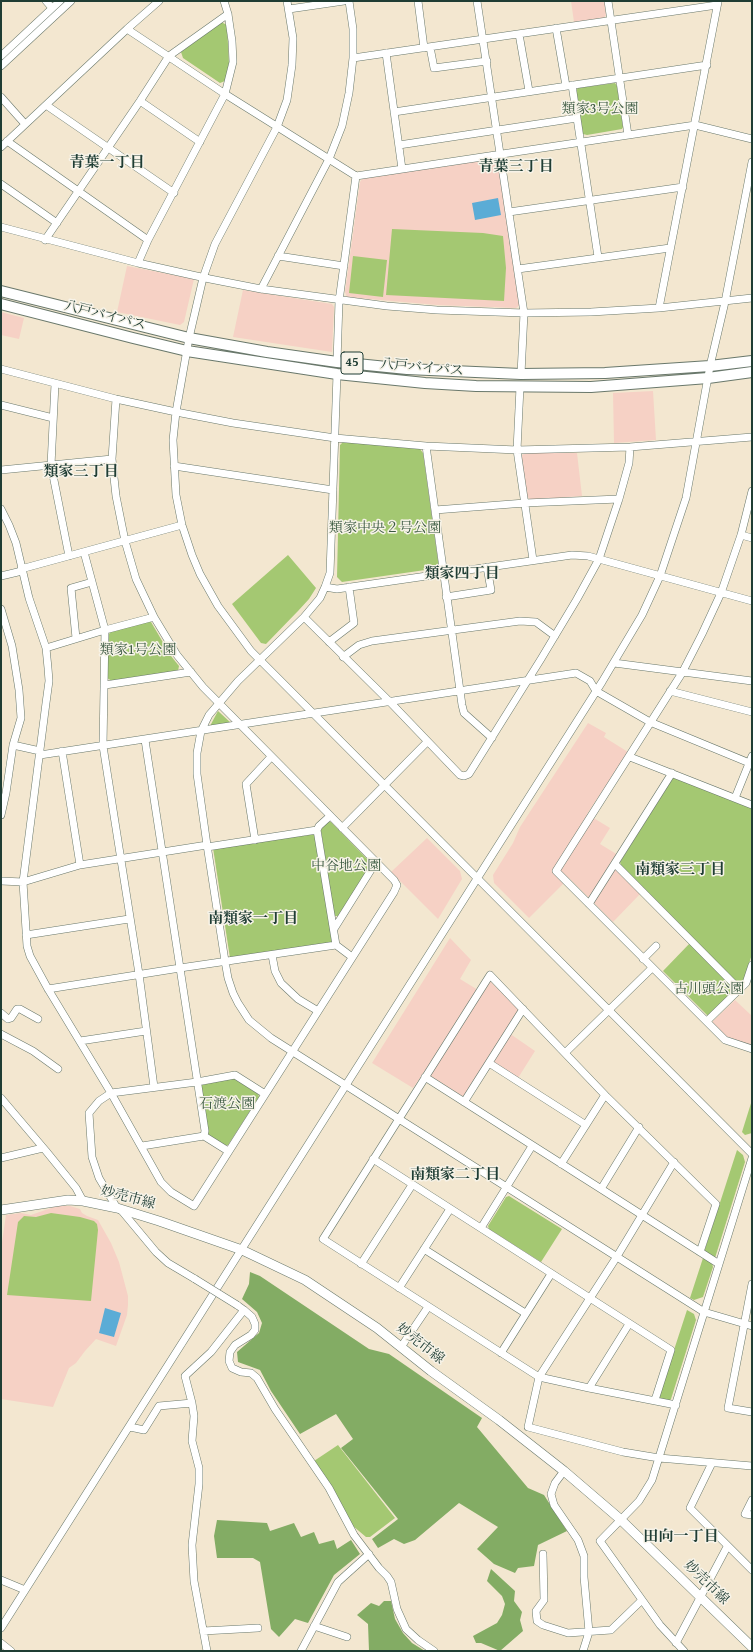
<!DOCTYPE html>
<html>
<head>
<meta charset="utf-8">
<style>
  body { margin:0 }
  #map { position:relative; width:753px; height:1652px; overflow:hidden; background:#f3e7d0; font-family:"Gentium Book Plus",serif }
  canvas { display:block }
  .frame { position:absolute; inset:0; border:2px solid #1f3d34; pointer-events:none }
</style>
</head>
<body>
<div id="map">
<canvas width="753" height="1652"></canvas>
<div class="frame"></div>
</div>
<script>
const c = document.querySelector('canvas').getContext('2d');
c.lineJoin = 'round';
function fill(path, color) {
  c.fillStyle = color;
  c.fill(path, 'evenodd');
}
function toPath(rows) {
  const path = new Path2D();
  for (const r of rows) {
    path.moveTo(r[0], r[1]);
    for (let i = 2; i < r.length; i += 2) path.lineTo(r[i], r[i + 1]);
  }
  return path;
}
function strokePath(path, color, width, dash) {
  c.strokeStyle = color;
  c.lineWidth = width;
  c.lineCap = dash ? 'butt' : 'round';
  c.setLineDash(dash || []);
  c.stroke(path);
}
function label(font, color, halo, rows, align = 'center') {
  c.font = font + ' "Gentium Book Plus","Noto Serif JP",serif';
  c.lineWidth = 3;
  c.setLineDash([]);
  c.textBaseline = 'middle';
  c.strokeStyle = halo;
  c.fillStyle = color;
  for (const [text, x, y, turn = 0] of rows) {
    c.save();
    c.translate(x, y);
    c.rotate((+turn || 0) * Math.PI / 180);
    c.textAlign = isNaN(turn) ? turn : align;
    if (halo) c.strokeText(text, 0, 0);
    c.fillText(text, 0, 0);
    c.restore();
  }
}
const built = toPath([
  [571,1,605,1,606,15,604,18,574,22],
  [497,158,520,305,516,308,437,305,347,297,345,292,360,182,363,178],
  [127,266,194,279,184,322,180,325,117,312],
  [243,290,332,304,334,307,332,352,233,337],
  [1,312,24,318,19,339,1,335],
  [653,391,656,440,614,443,613,393],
  [525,453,577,453,582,496,531,500,526,496,521,456],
  [588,723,606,733,604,737,628,752,587,814,610,828,600,844,618,855,612,864,641,893,613,922,569,878,529,918,494,883,493,875,513,843,520,827],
  [427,838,460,871,462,879,438,919,391,872],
  [450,938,471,960,460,979,483,993,490,981,520,1011,506,1031,535,1051,518,1078,488,1060,464,1097,424,1072,413,1088,372,1063],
  [735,1000,752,1016,752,1046,727,1038,713,1024,713,1021],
  [57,1206,70,1206,80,1209,82,1213,87,1216,98,1220,111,1243,119,1262,128,1296,128,1305,127,1315,116,1346,96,1339,85,1351,76,1363,69,1368,53,1407,1,1399,1,1249,6,1215,21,1213,31,1215]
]);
const green = toPath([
  [221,22,227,25,229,63,225,81,220,83,183,58,181,52],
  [615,83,617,86,623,127,622,129,587,135,583,134,576,91,578,88],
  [392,229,483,233,503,236,506,268,504,301,386,295],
  [353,256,387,260,383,297,349,293],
  [343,442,420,449,423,453,439,568,342,582,337,577,340,445],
  [288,555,316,588,309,599,298,611,266,644,261,643,232,604],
  [148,621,151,622,171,656,179,666,178,671,112,681,107,678,109,634,111,631],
  [218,711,231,723,210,726],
  [675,777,752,808,752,954,743,983,739,984,621,865,620,862,673,778],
  [328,822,331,822,370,862,371,865,338,916,334,916,321,831,321,828],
  [316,834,333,943,230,958,213,848],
  [690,943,735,988,735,991,708,1016,663,971],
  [234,1078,258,1093,259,1097,228,1145,225,1145,208,1135,200,1088,202,1085],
  [752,1100,752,1133,745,1135,742,1132],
  [737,1150,743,1155,745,1162,715,1258,705,1252,705,1249],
  [509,1196,562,1229,541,1262,489,1229,488,1226,506,1197],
  [51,1213,80,1217,94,1221,97,1224,98,1230,91,1301,7,1295,18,1222,24,1216,36,1217],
  [703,1258,712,1263,713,1267,703,1297,694,1300,690,1298],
  [687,1310,694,1314,696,1320,671,1399,669,1401,660,1399,659,1396],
  [338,1445,395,1518,370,1537,366,1537,353,1526,314,1461]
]);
const forest = toPath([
  [250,1272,260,1276,369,1349,389,1354,482,1418,477,1427,528,1488,544,1495,567,1531,538,1545,534,1566,518,1568,515,1573,494,1564,477,1549,498,1527,459,1503,415,1540,404,1544,394,1539,378,1548,372,1539,398,1519,341,1448,353,1439,336,1414,300,1434,271,1391,260,1370,238,1362,237,1352,259,1333,262,1323,257,1312,242,1299,249,1284],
  [217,1520,267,1523,270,1531,294,1523,301,1537,314,1532,319,1544,334,1540,337,1549,351,1540,360,1554,334,1575,308,1623,295,1619,279,1637,271,1629,260,1562,253,1558,217,1558,214,1536],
  [491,1569,515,1591,514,1601,522,1612,520,1620,523,1631,500,1651,481,1643,476,1643,473,1636,497,1623,502,1615,505,1604,502,1596,487,1581],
  [384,1601,391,1601,395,1619,403,1633,412,1643,425,1651,369,1651,368,1624,357,1615,371,1603,379,1606]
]);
const water = toPath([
  [498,198,501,215,475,220,472,203],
  [105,1308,121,1313,114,1337,99,1333]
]);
const minor = toPath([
  [46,1,52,8],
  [287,1,293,38,292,65,287,100,277,127,215,244,203,278,189,338,176,412,173,440,176,495,182,525,192,555,200,574,218,606,251,651,752,1154],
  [418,1,424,48],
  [477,1,524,313,521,374],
  [608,1,628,135],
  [289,9,344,1],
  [556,28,566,86],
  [127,29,225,94,356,176,695,125,752,139],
  [519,34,529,91],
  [430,47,434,68,487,61],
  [386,53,402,169],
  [1,56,60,1],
  [353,58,717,5],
  [1,66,71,1],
  [572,85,598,257],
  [1,97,25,124],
  [140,101,200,142],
  [46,105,174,193],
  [394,112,707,65],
  [7,141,148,240],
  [399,145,577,118],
  [1,147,127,29,159,1],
  [1,184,57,223],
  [509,212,683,187],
  [1,227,138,263,210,279,261,289,387,306,437,310,524,313,591,312,659,308,752,298],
  [45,240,140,101,169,56,228,14],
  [278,256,344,266],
  [138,263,148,240,225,94,233,62,232,41,228,14,224,1],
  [518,269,670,248],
  [261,289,329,159,342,126,349,93,353,58,353,29,349,1],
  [659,308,718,2],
  [337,362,339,301,356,176],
  [1,369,116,399,176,412,233,423,335,438,426,446,517,450,630,447,752,437],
  [337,374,330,573,325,587,320,598,304,617,238,681,209,715,201,731,197,753,197,774,207,845,225,961,228,978,233,993,238,1003,249,1020,271,1038,704,1312,752,1326],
  [55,384,51,465,69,556],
  [520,387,517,450,533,560],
  [1,405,53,418],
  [426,446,462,705,464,713,492,738],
  [174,466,333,490],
  [1,470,112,459],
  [752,491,741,535,721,593,702,634,682,673,556,871,725,1040,752,1049],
  [1,509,9,525,16,543,29,598,46,648,48,668,49,681,46,703,23,882,27,946,30,956,48,989,111,1093,161,1182,171,1192,194,1206,394,892,397,885,394,880,203,687,177,655,154,617,136,579,125,541,116,496,112,459,116,399],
  [435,510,525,503,619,499],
  [741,535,752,538],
  [84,552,105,630,103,746,139,974,154,1087],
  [21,569,182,525],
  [1,576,22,571],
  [325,587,337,589,572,555,588,556,752,601],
  [446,597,491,590,487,567],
  [1,609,12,646,19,690,21,718,13,745,6,793,1,815],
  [304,617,390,702,460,775,464,776,469,774,541,659,577,599,599,559,619,499,629,463,630,447],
  [76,638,71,588,92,582],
  [329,642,354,623,349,587],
  [46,648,105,630,154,617],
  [343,657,359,645,372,641,520,621,536,622,555,636],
  [614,663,752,681],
  [105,685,191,672],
  [670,691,752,712],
  [145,740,205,1131,204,1136],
  [13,745,40,751],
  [62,751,80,865],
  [40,755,576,673,590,681,596,691,650,722,752,764],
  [630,757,752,805],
  [735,798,752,756],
  [342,828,427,742],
  [317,830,319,826,330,816],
  [255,840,246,784,271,757],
  [615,864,740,990],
  [1,881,23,882,80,865,207,845],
  [589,904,672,773],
  [334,929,376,862],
  [26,935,129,919],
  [336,945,352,957],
  [272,955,275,971,281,983,298,999,318,1011],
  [643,959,656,946],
  [48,989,180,968,336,945,317,830,207,847],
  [1,1013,8,1019,11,1018,17,1009,20,1009,38,1019],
  [707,1021,746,983,752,965],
  [1,1034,33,1051,58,1069],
  [80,1041,146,1031],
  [566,1052,652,968],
  [489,1063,586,1125],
  [425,1077,719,1264],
  [1,1098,46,1151,76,1188,83,1201],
  [464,1102,523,1009],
  [142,1146,204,1136,228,1151],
  [1,1158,43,1148],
  [373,1159,671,1350,655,1400],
  [674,1162,616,1258,539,1377,528,1427,623,1452,659,1458,752,1466],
  [561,1164,605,1095],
  [601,1189,639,1127],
  [117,1208,99,1178,92,1157,89,1113,99,1101,111,1093,197,1082,235,1075,265,1094],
  [121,1210,156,1252,168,1263,195,1279],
  [481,1228,532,1146],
  [424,1249,525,1313],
  [361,1264,412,1185],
  [752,1284,728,1408,752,1412],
  [399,1288,450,1209],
  [237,1305,244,1310,252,1317,255,1324,255,1330,251,1335,235,1345,230,1352,229,1361,232,1368,241,1372,251,1373,257,1378,275,1409,329,1488,354,1535,379,1568,387,1576,391,1582,397,1609,406,1629,418,1640,434,1651],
  [401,1347,428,1307],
  [501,1353,551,1274],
  [589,1388,629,1324],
  [676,1405,589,1388,539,1377,323,1239,490,975,605,1095,716,1204,700,1252],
  [130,1427,144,1430,159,1406,192,1403],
  [712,1463,690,1508,752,1570],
  [564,1471,555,1483,551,1494,554,1505,578,1540,584,1556,584,1577,589,1632,583,1651],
  [752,1500,745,1514,752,1515],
  [543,1554,544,1600,536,1611,537,1621,543,1625,568,1633,611,1630,642,1600],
  [1,1580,25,1590],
  [314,1626,347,1637],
  [1,1628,602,682,642,615,660,576,686,498,710,366,725,302,752,162],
  [203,1631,258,1628],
  [1,1643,11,1651],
  [676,1643,727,1547],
  [207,1651,194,1581,192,1545,199,1484,199,1468,192,1441,194,1416,192,1403,185,1376,211,1352,244,1310],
  [301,1651,338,1582,369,1554],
  [684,1651,660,1625,600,1541,639,1501,652,1480,752,1158]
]);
const major = toPath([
  [1,1210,68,1200,83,1201,117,1208,159,1221,242,1250,305,1280,377,1328,431,1371,499,1420,564,1471,620,1519,752,1647]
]);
const highway = toPath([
  [1,291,189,338,267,352,337,362,407,369,521,374,605,373,710,366,752,361],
  [1,304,133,338,187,351,337,374,425,383,476,386,591,387,708,378,752,372]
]);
const minorBridge = toPath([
  [195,1279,237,1305]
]);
const shields = [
  [352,363,22]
];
const shieldNames = [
  ["45",352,363]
];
const parkNames = [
  ["類家3号公園",600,109],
  ["類家中央２号公園",385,528],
  ["類家1号公園",138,650],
  ["中谷地公園",346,866],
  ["古川頭公園",709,989],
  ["石渡公園",227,1104]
];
const streetNames = [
  ["八戸バイパス",105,316,14],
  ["八戸バイパス",422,368,5],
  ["妙売市線",128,1198,15],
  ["妙売市線",420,1344,38],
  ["妙売市線",706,1583,44]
];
const neighbourhoodNames = [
  ["青葉一丁目",107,163],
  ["青葉三丁目",516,167],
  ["類家三丁目",81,472],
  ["類家四丁目",462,574],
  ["南類家三丁目",680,870],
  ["南類家一丁目",253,919],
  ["南類家二丁目",455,1175],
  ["田向一丁目",681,1537]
];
fill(built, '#f6d1c5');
fill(green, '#a4c872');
fill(forest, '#83ac64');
fill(water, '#5bacd6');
strokePath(minor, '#69786b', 8);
strokePath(major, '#69786b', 10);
strokePath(highway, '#69786b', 12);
strokePath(minor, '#fff', 7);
strokePath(major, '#fff', 9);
strokePath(highway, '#fff', 10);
strokePath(minorBridge, '#69786b', 8, []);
strokePath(minorBridge, '#fff', 7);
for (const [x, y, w] of shields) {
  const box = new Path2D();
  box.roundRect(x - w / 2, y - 11, w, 22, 3);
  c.fillStyle = '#f7f3e8';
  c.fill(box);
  strokePath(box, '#1f3d34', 1);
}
label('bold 13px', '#1f3d34', null, shieldNames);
label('14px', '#3a5940', '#f7f3e8', parkNames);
label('14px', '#1f3d34', '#f7f3e8', streetNames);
label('bold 15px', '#1f3d34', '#f7f3e8', neighbourhoodNames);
</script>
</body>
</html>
